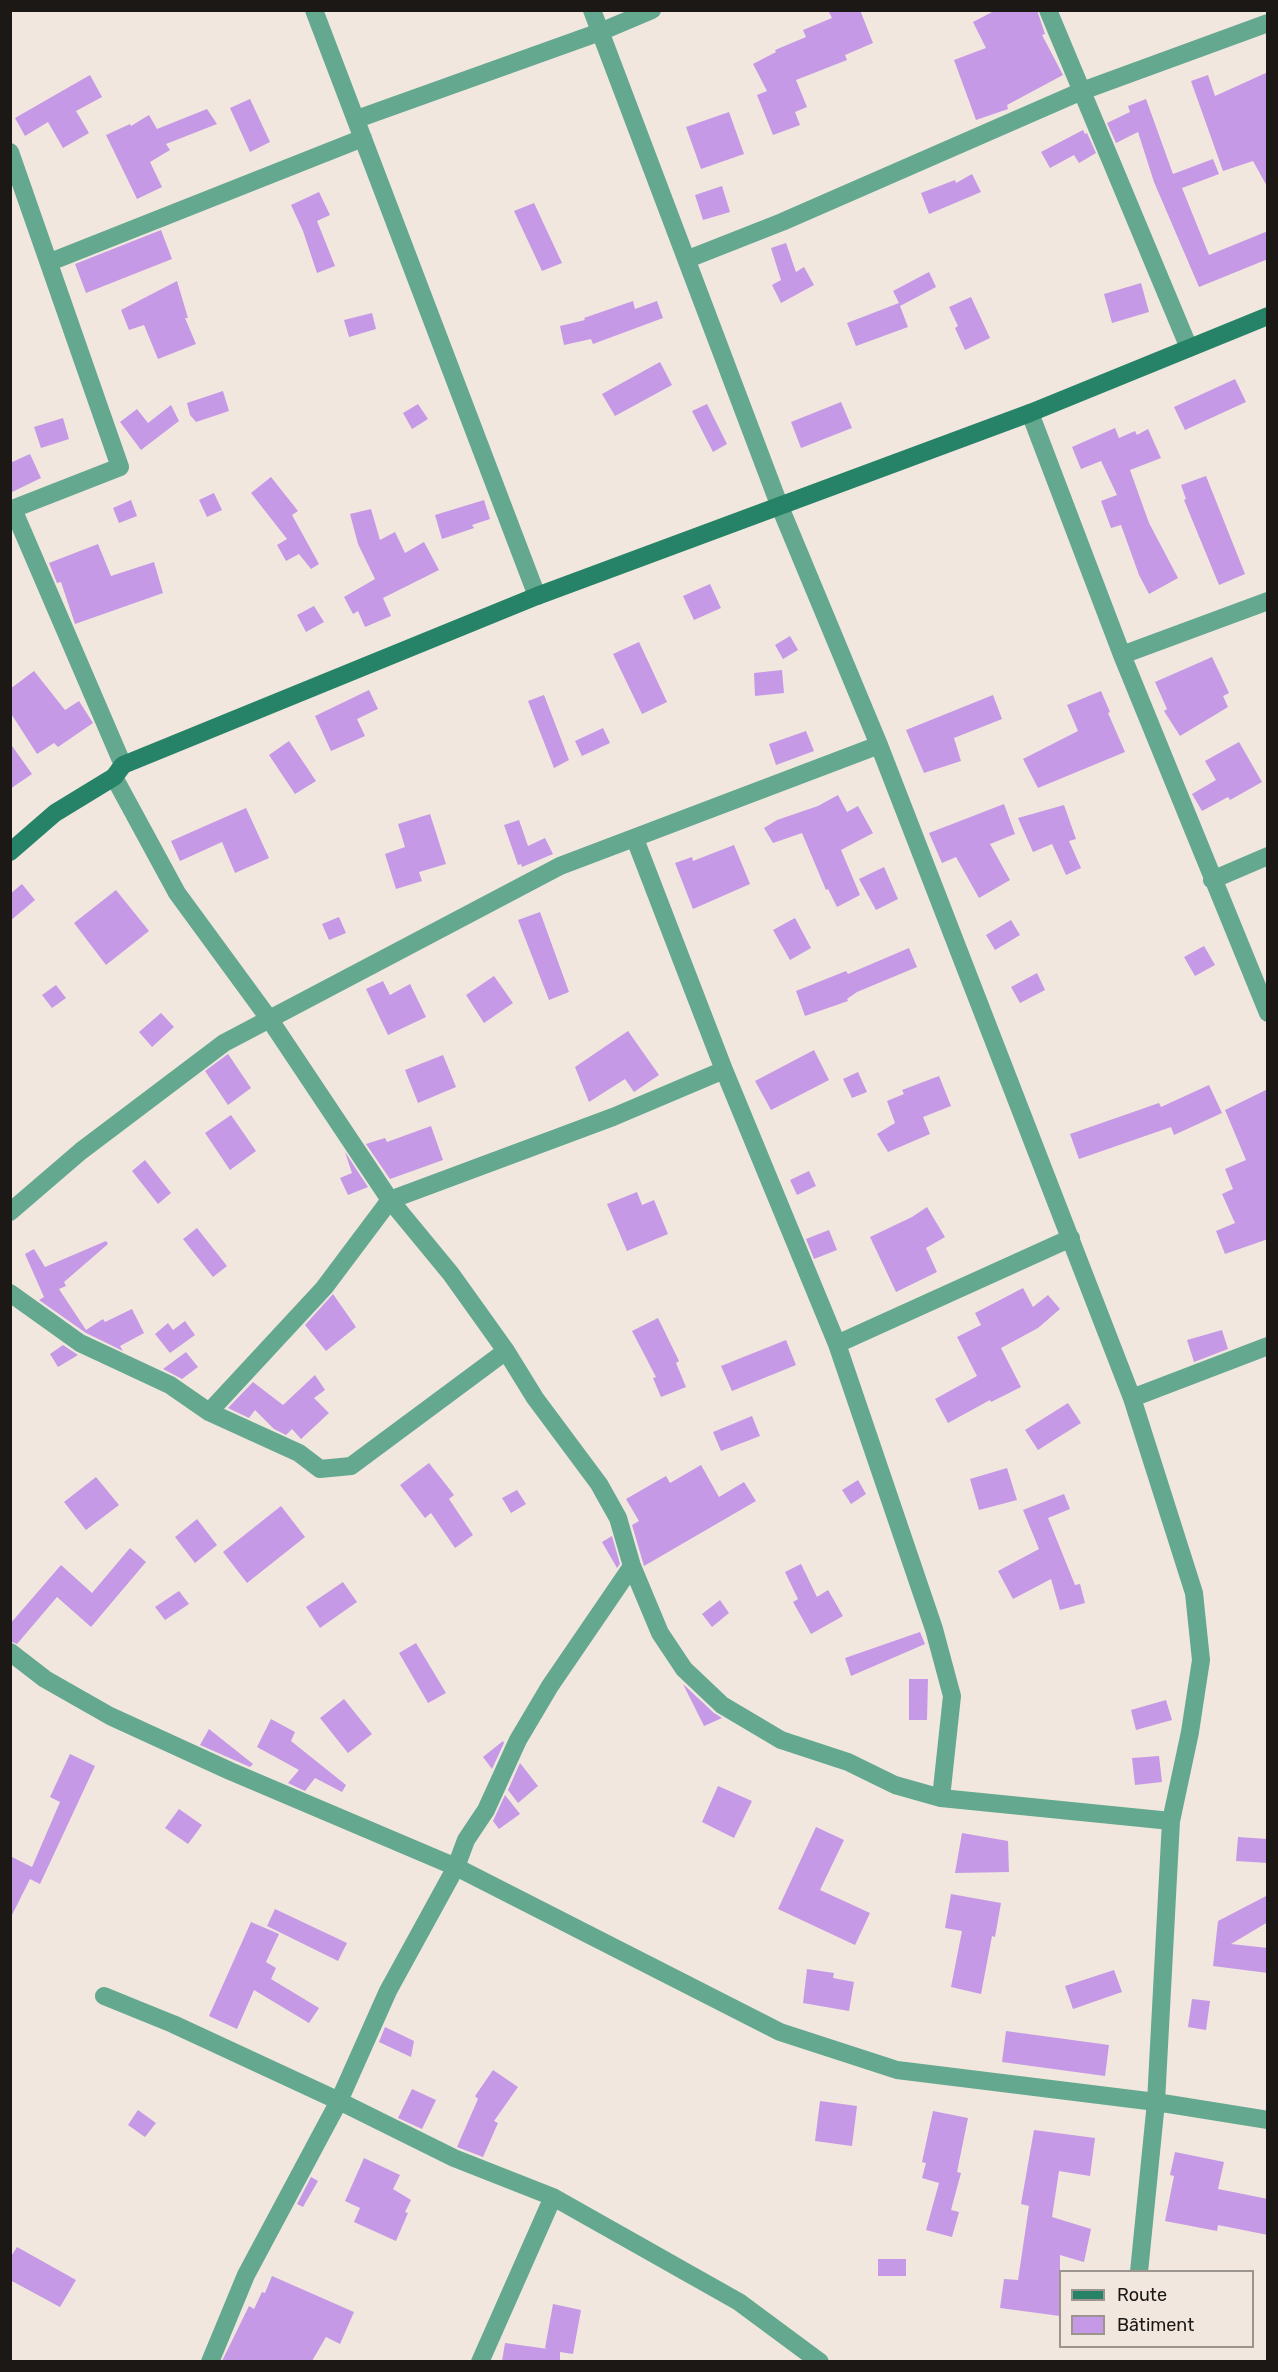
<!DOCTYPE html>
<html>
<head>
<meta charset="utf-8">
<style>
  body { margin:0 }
  #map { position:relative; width:1278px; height:2372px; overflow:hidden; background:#f1e7de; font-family:Rubik,sans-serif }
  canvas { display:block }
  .frame { position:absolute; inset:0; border:12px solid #1c1815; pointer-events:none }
  .legend { position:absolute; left:1059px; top:2270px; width:195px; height:78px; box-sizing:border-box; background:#f1e7de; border:2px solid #9c948e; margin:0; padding:8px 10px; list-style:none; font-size:18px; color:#1c1815 }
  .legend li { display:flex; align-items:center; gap:12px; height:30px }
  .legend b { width:30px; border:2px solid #9c948e }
</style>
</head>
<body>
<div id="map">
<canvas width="1278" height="2372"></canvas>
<div class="frame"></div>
<ul class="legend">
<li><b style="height:8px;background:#268367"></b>Route</li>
<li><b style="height:16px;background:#c599e6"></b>Bâtiment</li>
</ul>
</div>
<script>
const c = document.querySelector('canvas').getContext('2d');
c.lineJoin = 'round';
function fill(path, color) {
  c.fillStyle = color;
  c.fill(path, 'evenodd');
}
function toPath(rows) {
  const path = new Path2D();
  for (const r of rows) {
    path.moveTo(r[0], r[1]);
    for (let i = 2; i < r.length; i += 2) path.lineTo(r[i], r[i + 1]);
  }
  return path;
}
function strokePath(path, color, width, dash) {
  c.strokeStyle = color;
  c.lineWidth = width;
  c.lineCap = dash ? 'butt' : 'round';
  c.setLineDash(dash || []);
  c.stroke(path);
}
const building = toPath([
  [828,10,860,10,873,43,845,55,847,60,796,80,807,107,795,112,800,125,773,135,757,95,767,91,753,64,776,52,775,50,806,37,803,30,832,18],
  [996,10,1037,10,1045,34,1042,35,1063,75,1007,105,1008,109,976,120,954,60,986,48,973,22],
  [1268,72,1268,188,1253,161,1223,171,1191,81,1208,75,1215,96],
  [90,75,102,97,76,111,89,133,63,148,48,122,25,136,15,118],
  [250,99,270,142,250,152,230,108],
  [1146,99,1173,174,1213,159,1219,174,1182,188,1209,255,1268,231,1268,259,1199,287,1154,182,1138,132,1116,143,1107,123,1130,112,1128,106],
  [207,109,217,124,166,144,170,150,150,162,162,187,137,199,106,135,130,124,131,126,149,115,157,129],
  [729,112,744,154,701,169,686,127],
  [1083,130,1085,134,1087,133,1096,153,1079,163,1074,155,1050,168,1041,152],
  [972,174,981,192,929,214,921,193,955,180,956,183],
  [722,186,730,212,703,220,695,195],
  [319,192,330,215,317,221,335,266,317,273,303,231,291,205],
  [534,203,562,263,542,271,514,211],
  [161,230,172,259,86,293,75,264],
  [786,243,796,272,804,267,814,285,781,303,772,285,781,280,771,248],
  [929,272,936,287,900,306,908,327,856,346,847,323,899,303,893,291],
  [177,281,188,318,185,318,196,344,158,359,144,325,129,330,121,310],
  [1141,283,1149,312,1112,323,1104,294],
  [971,297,990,338,965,350,955,328,958,326,949,307],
  [633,301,635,309,657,301,663,318,593,344,591,339,564,345,560,326,585,320,584,318],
  [372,313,376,329,349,337,344,320],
  [660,362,672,385,615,416,602,394],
  [1235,379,1246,402,1185,430,1174,407],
  [223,391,229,411,196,422,190,415,187,403],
  [841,402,852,428,801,448,791,422],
  [418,404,428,419,412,429,403,413],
  [707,404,727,444,713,452,692,411],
  [171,405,179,421,141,450,120,422,137,409,148,423],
  [63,418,69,439,41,448,34,427],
  [1115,428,1119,438,1135,431,1137,435,1148,429,1161,458,1130,470,1149,523,1178,578,1149,594,1139,575,1121,525,1111,528,1101,501,1117,495,1101,461,1081,469,1072,447],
  [30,454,41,478,10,493,10,463],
  [1206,476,1245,574,1219,585,1184,500,1186,499,1181,485],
  [271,477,298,511,292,515,319,564,311,569,299,554,286,561,277,545,287,539,251,493],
  [214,493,222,510,207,517,199,500],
  [131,500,137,516,119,523,113,508],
  [484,500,490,519,472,525,474,528,442,539,435,515],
  [371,509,380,540,395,532,405,553,424,542,439,570,383,598,391,616,365,627,358,611,353,614,344,597,375,579,358,544,350,514],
  [98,544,111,576,154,562,163,593,75,624,61,582,57,583,49,563],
  [710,584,721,608,694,620,683,596],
  [314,606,324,622,306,632,297,615],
  [790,636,798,650,783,659,775,645],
  [639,642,667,702,642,714,613,654],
  [1212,657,1229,693,1223,696,1228,707,1180,736,1164,711,1167,709,1155,682],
  [782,670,784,693,755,696,754,673],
  [34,671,65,710,79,701,93,723,58,747,54,743,37,754,10,712,10,689],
  [369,690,378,709,357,719,365,736,331,751,315,716],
  [1101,691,1110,712,1108,713,1125,752,1038,788,1023,759,1078,731,1067,705],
  [544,695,569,760,554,768,528,701],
  [993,695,1002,719,954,738,961,761,924,773,906,730],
  [603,728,610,743,582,756,575,741],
  [806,731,814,751,776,765,769,744],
  [289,741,316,781,295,794,269,755],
  [1239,742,1262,782,1230,800,1228,797,1202,811,1192,794,1216,780,1205,761],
  [10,743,32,774,10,789],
  [838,795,847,812,858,806,873,833,841,850,860,895,837,907,828,889,826,890,802,833,773,843,764,828,777,820,818,806],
  [1004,804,1015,834,990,844,1010,880,979,898,956,857,942,863,929,833],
  [1064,805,1076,839,1069,841,1081,868,1066,875,1052,844,1033,852,1018,818],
  [246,808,269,858,235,873,222,842,180,861,171,841],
  [430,814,446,864,419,872,422,881,396,889,385,854,405,847,398,824],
  [519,820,528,846,545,838,553,854,522,867,521,864,518,865,504,825],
  [734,845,750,884,693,909,675,863,692,857,693,861],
  [884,867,898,899,876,910,859,879],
  [22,884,35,900,10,921,10,894],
  [116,890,149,931,106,965,74,923],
  [540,912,569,992,549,1000,518,920],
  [339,917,346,933,329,940,322,924],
  [795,918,811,948,790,960,773,930],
  [1011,920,1020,935,995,950,986,935],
  [1204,946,1215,965,1195,976,1184,957],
  [909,948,917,967,857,992,847,999,848,1001,805,1016,796,991,846,971,848,974],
  [1037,973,1045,990,1020,1003,1011,987],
  [494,976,513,1003,484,1023,466,995],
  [383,981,390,995,410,984,426,1017,388,1035,366,989],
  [56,985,66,998,52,1008,42,995],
  [161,1013,174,1027,152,1047,139,1032],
  [628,1031,659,1075,634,1092,625,1079,589,1102,575,1067],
  [814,1050,829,1080,771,1110,755,1081],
  [228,1054,251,1088,228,1105,205,1071],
  [443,1055,456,1087,418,1103,405,1070],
  [858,1072,867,1092,852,1098,843,1079],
  [939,1076,951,1106,923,1117,930,1134,888,1152,877,1134,895,1123,887,1101,904,1094,902,1090],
  [1209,1085,1222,1113,1174,1135,1171,1127,1079,1159,1070,1134,1159,1103,1161,1107],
  [1268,1089,1268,1239,1225,1254,1216,1231,1235,1223,1222,1194,1233,1189,1225,1169,1246,1160,1225,1110],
  [231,1115,256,1151,230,1170,205,1133],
  [431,1126,443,1160,390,1179,366,1144,385,1138,387,1142],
  [345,1152,368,1187,348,1195,340,1178,352,1173],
  [145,1160,171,1193,158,1204,132,1171],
  [809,1171,816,1186,797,1195,790,1180],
  [637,1192,642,1205,654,1200,668,1234,627,1251,607,1204],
  [927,1207,945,1237,926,1248,937,1272,896,1292,870,1237,912,1217],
  [197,1228,227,1266,213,1277,183,1239],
  [829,1230,837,1250,814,1259,806,1239],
  [106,1241,108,1244,64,1282,66,1286,59,1289,86,1330,103,1319,105,1322,132,1309,144,1333,120,1346,123,1351,86,1333,39,1300,44,1297,25,1254,34,1249,45,1267],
  [1023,1288,1033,1307,1048,1295,1060,1309,1038,1328,1001,1348,1021,1387,991,1402,990,1400,948,1423,935,1399,977,1376,957,1337,981,1325,975,1313],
  [333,1294,356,1327,326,1351,305,1325],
  [658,1318,679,1361,676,1363,686,1387,661,1397,653,1378,656,1377,632,1331],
  [185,1321,195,1335,170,1353,155,1334,168,1323,173,1330],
  [1222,1330,1228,1349,1194,1362,1187,1340],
  [786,1340,796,1365,732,1391,721,1366],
  [63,1345,78,1355,58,1367,50,1354],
  [186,1352,198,1367,182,1379,163,1369],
  [315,1375,325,1390,314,1398,329,1413,301,1439,292,1429,286,1435,274,1429,255,1410,249,1418,228,1408,253,1382,283,1405],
  [1068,1403,1081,1423,1038,1450,1025,1430],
  [752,1416,760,1436,721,1451,713,1432],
  [429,1463,454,1495,449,1499,473,1535,455,1548,431,1513,425,1518,400,1485],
  [701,1465,719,1497,744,1482,756,1501,644,1566,632,1525,639,1521,626,1499,666,1476,670,1483],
  [1007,1468,1017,1500,979,1510,970,1479],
  [96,1477,119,1505,86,1530,64,1502],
  [858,1480,866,1494,851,1504,842,1490],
  [517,1490,526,1504,511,1513,502,1498],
  [1064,1494,1070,1509,1048,1518,1075,1585,1080,1584,1085,1603,1060,1610,1051,1579,1013,1599,998,1571,1039,1549,1023,1510],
  [281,1506,305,1537,247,1583,223,1552],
  [197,1519,217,1545,195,1563,175,1537],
  [612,1536,620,1564,617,1568,602,1542],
  [130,1548,146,1562,91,1627,57,1597,17,1644,10,1641,10,1624,61,1565,92,1593],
  [801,1564,817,1597,828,1590,843,1616,811,1634,793,1602,798,1599,785,1572],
  [343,1582,357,1602,320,1628,306,1607],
  [179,1591,189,1604,165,1620,155,1607],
  [720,1600,729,1613,712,1627,702,1614],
  [920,1632,925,1644,851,1676,845,1658],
  [416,1643,446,1693,428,1703,399,1653],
  [909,1679,928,1679,927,1720,909,1720],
  [683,1684,714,1713,722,1718,704,1726],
  [344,1699,372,1734,348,1753,320,1718],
  [1166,1700,1172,1720,1136,1730,1131,1710],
  [271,1719,295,1732,291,1741,346,1785,342,1792,315,1778,305,1791,288,1783,299,1770,257,1747],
  [209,1729,253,1764,250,1767,200,1745],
  [503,1741,504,1743,492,1769,483,1757],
  [70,1754,95,1766,40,1884,30,1879,10,1919,10,1856,32,1867,60,1802,50,1797],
  [1159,1756,1162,1782,1135,1785,1132,1758],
  [520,1763,538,1786,518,1803,508,1790],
  [718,1786,752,1801,734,1838,702,1822],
  [505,1795,520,1814,499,1829,493,1821],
  [179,1809,202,1825,188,1844,165,1828],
  [816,1827,844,1840,820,1890,870,1913,855,1945,778,1909],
  [962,1833,1008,1841,1009,1872,955,1873],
  [1238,1837,1268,1839,1268,1863,1236,1861],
  [951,1894,1001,1903,995,1937,992,1936,981,1994,951,1987,962,1931,945,1928],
  [1268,1895,1268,1922,1231,1944,1268,1948,1268,1973,1213,1966,1218,1921],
  [275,1909,347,1943,338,1961,267,1926],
  [251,1922,279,1934,266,1962,276,1968,271,1979,319,2008,309,2023,254,1990,237,2029,209,2016],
  [807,1969,834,1973,833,1978,854,1982,849,2011,803,2003],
  [1114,1970,1122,1992,1073,2009,1065,1986],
  [1192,1999,1210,2001,1206,2030,1188,2027],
  [385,2027,414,2041,411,2057,379,2042],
  [1006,2031,1109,2045,1105,2076,1002,2062],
  [493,2070,518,2087,494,2121,498,2123,483,2157,457,2147,478,2099,475,2096],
  [412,2089,436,2100,422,2129,398,2118],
  [820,2101,857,2106,852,2146,815,2141],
  [138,2110,156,2123,145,2137,128,2125],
  [933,2111,968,2118,957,2172,961,2173,951,2210,959,2212,952,2237,926,2230,939,2183,922,2178,926,2163,922,2162],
  [1034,2130,1095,2138,1090,2176,1059,2171,1052,2217,1091,2229,1084,2262,1060,2255,1060,2316,1000,2308,1004,2279,1018,2280,1029,2206,1021,2204],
  [1175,2152,1224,2162,1218,2189,1268,2199,1268,2235,1218,2225,1217,2231,1165,2221,1174,2176,1170,2175],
  [364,2158,400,2175,393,2189,411,2200,405,2212,408,2213,396,2241,354,2222,360,2208,345,2201],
  [311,2177,318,2181,303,2207,297,2204],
  [17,2247,76,2280,60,2307,10,2280,10,2258],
  [878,2259,906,2259,906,2276,878,2276],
  [272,2276,354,2312,340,2344,326,2337,312,2361,222,2361,249,2306,254,2309,262,2292,265,2293],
  [553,2304,581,2310,573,2354,560,2352,560,2361,502,2361,505,2343,548,2349,545,2348]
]);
const street = toPath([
  [314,10,537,596],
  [592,10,780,507,879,745,1132,1398,1194,1593,1201,1660,1190,1732,1171,1821,1156,2102,1139,2272],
  [1048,10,1189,348],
  [357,119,600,32,652,10],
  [10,152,120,467,10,510],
  [688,259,782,222,1082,91,1268,23],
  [50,262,363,138],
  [1030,413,1122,655,1268,1013],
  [13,509,123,765],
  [1122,655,1268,601],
  [114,777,177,893,270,1020,390,1200,451,1274,506,1351,535,1398,599,1484,618,1518,632,1566,660,1633,684,1669,722,1705,781,1740,848,1762,895,1785,941,1798,1171,1821],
  [635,839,724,1070,837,1344,934,1629,952,1696,941,1798],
  [1212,880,1268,856],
  [10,1212,81,1151,224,1043,560,866,879,745],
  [10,1293,80,1343,170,1385,209,1412,299,1453,320,1469,351,1466,506,1351],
  [837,1344,1071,1238],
  [1132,1398,1268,1346],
  [209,1412,324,1288,390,1200,613,1117,724,1070],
  [10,1652,45,1679,110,1716,230,1771,456,1867,780,2032,897,2070,1156,2102,1268,2120],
  [104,1996,173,2024,339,2101,454,2158,553,2197,739,2302,820,2362],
  [210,2362,246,2275,339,2101,388,1991,456,1867,466,1840,486,1810,518,1740,550,1686,632,1566],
  [480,2362,553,2197]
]);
const secondary = toPath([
  [10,852,55,813,114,777,123,765,537,596,1030,413,1268,316]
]);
fill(building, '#c599e6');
strokePath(street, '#63a88f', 18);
strokePath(secondary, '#268367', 18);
</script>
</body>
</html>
